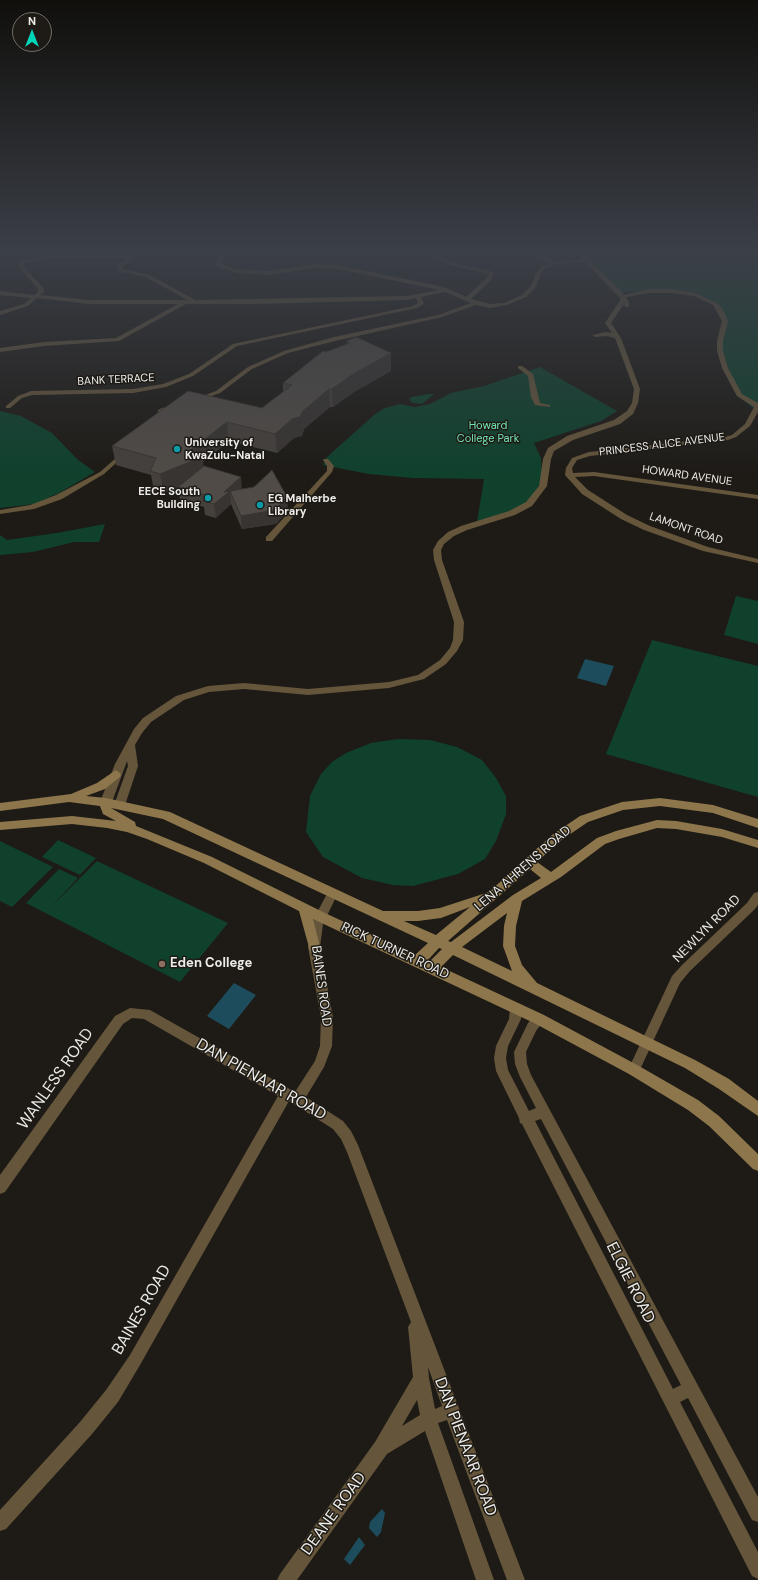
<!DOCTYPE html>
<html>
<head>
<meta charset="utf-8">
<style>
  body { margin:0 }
  #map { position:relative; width:758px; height:1580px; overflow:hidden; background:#1e1b16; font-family:"DM Sans",sans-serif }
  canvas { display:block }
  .north { position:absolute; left:12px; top:12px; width:40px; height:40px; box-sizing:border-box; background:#1e1b16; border:1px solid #716f6a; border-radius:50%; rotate:0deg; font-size:11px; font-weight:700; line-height:16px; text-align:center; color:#eeece8 }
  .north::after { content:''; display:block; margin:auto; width:14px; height:18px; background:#00d5b7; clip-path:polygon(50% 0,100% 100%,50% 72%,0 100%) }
</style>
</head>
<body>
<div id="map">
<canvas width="758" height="1580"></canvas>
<div class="north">N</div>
</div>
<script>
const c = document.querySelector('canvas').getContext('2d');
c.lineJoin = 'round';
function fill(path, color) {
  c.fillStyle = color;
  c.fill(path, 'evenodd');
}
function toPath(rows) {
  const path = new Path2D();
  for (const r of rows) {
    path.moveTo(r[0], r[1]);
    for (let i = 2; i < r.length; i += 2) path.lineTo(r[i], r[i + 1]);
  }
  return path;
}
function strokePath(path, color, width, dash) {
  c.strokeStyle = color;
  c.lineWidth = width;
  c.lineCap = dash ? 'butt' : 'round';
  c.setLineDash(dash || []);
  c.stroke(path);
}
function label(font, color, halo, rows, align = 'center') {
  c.font = font + ' "DM Sans",sans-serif';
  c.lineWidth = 3;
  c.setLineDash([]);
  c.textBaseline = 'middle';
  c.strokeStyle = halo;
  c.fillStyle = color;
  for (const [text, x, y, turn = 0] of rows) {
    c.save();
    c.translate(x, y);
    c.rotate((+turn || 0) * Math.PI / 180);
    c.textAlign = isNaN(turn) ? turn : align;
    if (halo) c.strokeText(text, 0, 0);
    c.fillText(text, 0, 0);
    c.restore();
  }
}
const green = toPath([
  [578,254,758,254,758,405,753,408,739,397,720,360,725,326,719,308,703,298,683,293,643,291,618,293],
  [540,367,617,411,601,421,534,443,541,458,542,479,535,493,524,504,496,517,477,522,484,479,413,478,369,474,323,465,326,458,375,414,385,408,400,404,415,407,430,404,451,393,484,386],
  [430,394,434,394,422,404,413,403,409,400,411,397],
  [0,411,21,416,52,433,77,459,95,472,59,493,34,504,0,508],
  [105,524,99,542,74,542,33,552,0,555,0,535,7,540,57,533],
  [736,596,758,601,758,644,724,635],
  [652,640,758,666,758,797,606,754],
  [398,739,430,740,457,747,482,760,496,778,506,796,506,814,496,841,485,859,458,874,413,886,393,885,362,878,323,857,306,832,310,796,321,774,332,762,346,753,371,743],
  [58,840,96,858,80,875,42,857],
  [0,841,53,867,12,907,0,901],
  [97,861,228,923,180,982,26,903,59,869,78,878,51,907]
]);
const water = toPath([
  [585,659,614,666,606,686,577,678],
  [234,983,256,995,229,1029,207,1016],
  [382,1509,385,1513,381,1532,377,1537,369,1528,370,1522],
  [359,1537,365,1545,350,1565,344,1559]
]);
const minor = toPath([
  [223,254,228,254,220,263,236,269,268,271,315,264,338,265,435,285,449,289,466,297,488,277,489,274,450,265,424,254,431,254,454,263,494,272,492,279,471,299,490,304,504,303,522,295,531,286,536,273,542,266,551,264,536,254,542,254,555,262,585,259,588,261,558,264,546,268,541,273,536,287,526,297,507,305,490,308,476,305,442,317,335,341,288,353,252,369,220,393,197,401,192,400,216,391,248,367,284,351,334,337,438,315,471,303,445,292,421,297,424,304,417,308,237,346,193,376,166,387,133,393,32,395,22,398,10,408,6,408,6,406,18,396,31,391,133,389,163,384,189,374,233,344,413,306,418,303,416,298,407,300,257,304,186,304,119,341,44,346,0,352,0,348,44,342,116,338,178,304,89,304,37,298,28,306,0,315,0,311,24,304,31,298,0,295,0,291,34,295,38,292,38,289,19,267,18,263,23,260,44,256,132,256,134,258,122,267,122,269,150,275,195,300,407,296,439,290,338,269,315,268,268,275,236,273,218,267,215,264,215,262,223,254],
  [44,258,127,258,117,265,117,271,146,277,187,300,89,300,40,295,44,292,44,289,24,267,24,264,44,258],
  [649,289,672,289,695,293,717,303,723,310,728,321,723,341,723,351,728,368,742,394,758,403,758,412,750,426,736,437,728,440,590,456,577,460,572,468,573,473,594,472,758,495,758,499,594,476,575,477,588,490,627,515,650,526,708,547,758,559,758,563,703,551,644,530,621,519,582,494,565,475,566,468,572,458,589,452,725,437,732,435,745,424,754,407,737,396,722,368,717,351,717,341,722,321,713,305,694,296,672,293,649,293,622,298,619,296,649,289],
  [518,366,522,366,533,374,540,403,550,405,550,407,535,405,531,397,528,376,518,368,518,366],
  [168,407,171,409,171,412,164,414,157,411,162,408,168,407],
  [125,450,128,452,127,453,104,474,62,499,34,509,0,514,0,510,30,505,56,495,100,472,125,450],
  [324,459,328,459,334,466,332,472,272,541,266,541,266,537,327,471,327,466,323,460,324,459],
  [333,889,337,890,338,893,323,924,320,947,333,1017,332,1046,324,1067,306,1097,343,1121,351,1131,358,1145,525,1580,507,1580,447,1420,438,1423,494,1580,476,1580,425,1431,387,1454,297,1580,277,1580,280,1574,375,1442,413,1377,408,1327,411,1322,347,1152,341,1139,333,1129,289,1101,140,1365,118,1402,92,1434,6,1529,0,1531,0,1510,80,1422,106,1390,130,1355,278,1096,144,1019,132,1018,123,1024,5,1192,0,1194,0,1175,115,1016,130,1008,150,1010,295,1092,315,1061,320,1046,321,1017,308,947,311,924,329,890,333,889],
  [428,1367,442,1406,435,1409,429,1378,428,1367],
  [417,1400,420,1415,402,1426,417,1400],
  [758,892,758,905,755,909,690,971,680,983,638,1074,634,1076,630,1074,628,1070,672,976,682,965,747,903,754,893,758,892],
  [516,1003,520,1004,522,1008,521,1019,508,1046,506,1058,508,1070,529,1111,536,1108,520,1077,515,1064,514,1052,528,1023,535,1015,539,1014,543,1015,545,1019,536,1031,526,1052,527,1064,531,1075,758,1497,758,1522,752,1520,688,1398,680,1402,758,1552,758,1579,752,1576,522,1124,520,1123,519,1118,496,1071,494,1058,496,1046,509,1019,510,1008,512,1004,516,1003],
  [541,1119,681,1385,673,1389,535,1121,541,1119]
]);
const tertiary = toPath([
  [577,254,583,254,621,291,629,302,629,307,625,307,624,304,611,323,621,338,640,389,638,403,633,414,620,424,573,440,554,451,551,459,547,486,532,506,515,515,467,530,454,536,444,544,441,550,442,560,464,622,463,640,457,651,446,664,424,679,389,688,308,695,244,689,209,692,184,700,151,722,142,733,135,745,138,766,124,808,120,809,114,805,128,766,127,761,112,802,110,805,102,805,100,802,115,764,134,729,143,718,176,696,208,686,244,683,308,689,389,682,418,675,440,660,450,648,453,640,454,622,434,560,433,550,438,541,448,532,461,526,509,511,526,502,539,486,543,459,548,448,567,436,614,420,627,411,632,403,634,389,615,338,606,336,595,337,592,335,606,332,612,333,605,323,621,299,577,254]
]);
const secondary = toPath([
  [116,770,121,774,120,777,105,789,86,796,106,798,170,812,383,911,418,911,440,908,489,892,552,835,580,816,622,802,660,798,713,805,758,819,758,828,713,813,660,806,623,810,588,822,560,841,537,862,551,872,597,838,616,831,657,820,676,821,722,829,758,840,758,848,722,837,676,829,657,828,619,839,605,844,561,877,522,901,516,926,515,946,522,965,537,983,695,1060,729,1079,758,1101,758,1116,719,1089,685,1068,453,955,441,967,544,1015,639,1066,698,1100,719,1116,758,1154,758,1171,753,1169,709,1126,688,1110,629,1074,534,1023,313,919,320,947,318,951,314,952,310,951,299,911,204,863,147,839,127,832,107,828,72,824,0,830,0,822,72,816,116,821,103,814,100,806,69,802,0,811,0,803,71,794,97,783,116,770],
  [111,808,163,819,428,943,415,955,325,913,212,857,136,826,135,822,111,808],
  [530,869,541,878,513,895,451,942,448,941,530,869],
  [470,907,436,935,404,921,418,921,441,918,470,907],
  [507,913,504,926,503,946,512,971,462,947,507,913],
  [439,948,442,949,429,962,427,961,439,948]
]);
const wall = toPath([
  [347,341,391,353,391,371,354,392,333,407,330,407,304,429,302,436,294,438,277,453,229,441,203,462,203,466,242,489,288,511,276,524,242,529,231,504,216,518,205,515,204,507,180,500,178,487,164,493,154,491,151,475,116,465,112,446,262,408,283,392,283,383,326,352,347,344]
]);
const shadedWall = toPath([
  [391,353,391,371,354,392,333,407,332,389,353,374],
  [329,389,330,407,304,429,302,436,294,438,277,453,275,434],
  [227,422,229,441,203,462,204,472,195,480,164,493,160,474],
  [241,477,242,490,230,491,231,504,216,518,214,504,224,492],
  [287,497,288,511,276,524,242,529,241,516]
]);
const building = toPath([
  [356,337,391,353,353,374,332,389,329,389,303,411,300,417,292,419,275,434,227,422,191,450,202,453,192,461,160,474,150,471,156,458,112,446,188,391,262,408,292,385,283,383,323,351,326,352,350,343,347,341,356,337],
  [204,466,241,477,224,492,254,487,272,470,287,497,275,510,241,516,230,491,214,504,203,501,209,496,178,487,204,466]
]);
const markers = [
  [177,449,4,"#0f9aa8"],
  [208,498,4,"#0f9aa8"],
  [260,505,4,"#0f9aa8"],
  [162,964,4,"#8d6e63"]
];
const farStreetnames = [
  ["BANK TERRACE",116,380,-3],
  ["PRINCESS ALICE AVENUE",662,445,-7],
  ["HOWARD AVENUE",687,476,8],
  ["LAMONT ROAD",686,529,19]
];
const farParknames = [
  ["Howard",488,426],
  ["College Park",488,439]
];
const farPoinames = [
  ["University of",185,443],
  ["KwaZulu-Natal",185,456],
  ["EECE South",200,492,"right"],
  ["Building",200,505,"right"],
  ["EG Malherbe",268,499],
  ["Library",268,512]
];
const streetNames = [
  ["LENA AHRENS ROAD",523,869,-41],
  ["NEWLYN ROAD",707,929,-45],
  ["RICK TURNER ROAD",395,951,25],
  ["BAINES ROAD",321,986,82]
];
const poiNames = [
  ["Eden College",170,964]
];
const nearStreetnames = [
  ["WANLESS ROAD",56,1079,-55],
  ["DAN PIENAAR ROAD",261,1080,30],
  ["ELGIE ROAD",630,1283,63],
  ["BAINES ROAD",142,1310,-60],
  ["DAN PIENAAR ROAD",465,1447,69],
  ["DEANE ROAD",334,1514,-54]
];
fill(green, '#0f412d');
fill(water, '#1d4d5d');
fill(minor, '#64553b');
fill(tertiary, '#64553b');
fill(secondary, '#8d764b');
fill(wall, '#45403c');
fill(shadedWall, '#383431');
fill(building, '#504b46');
strokePath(building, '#383431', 1);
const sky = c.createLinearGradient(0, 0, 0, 476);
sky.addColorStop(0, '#100f0c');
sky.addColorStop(0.53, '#3b3f47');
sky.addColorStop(1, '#3b3f4700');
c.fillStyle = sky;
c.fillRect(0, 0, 758, 476);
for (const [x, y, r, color] of markers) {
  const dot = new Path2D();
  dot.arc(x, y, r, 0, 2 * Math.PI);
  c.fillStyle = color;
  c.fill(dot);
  strokePath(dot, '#1e1b16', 1.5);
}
label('11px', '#eeece8', '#1e1b16', farStreetnames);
label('11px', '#72e4b3', '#1e1b16', farParknames);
label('bold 11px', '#eeece8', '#1e1b16', farPoinames, 'left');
label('13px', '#eeece8', '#1e1b16', streetNames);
label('bold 13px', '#eeece8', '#1e1b16', poiNames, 'left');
label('16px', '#eeece8', '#1e1b16', nearStreetnames);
</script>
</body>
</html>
